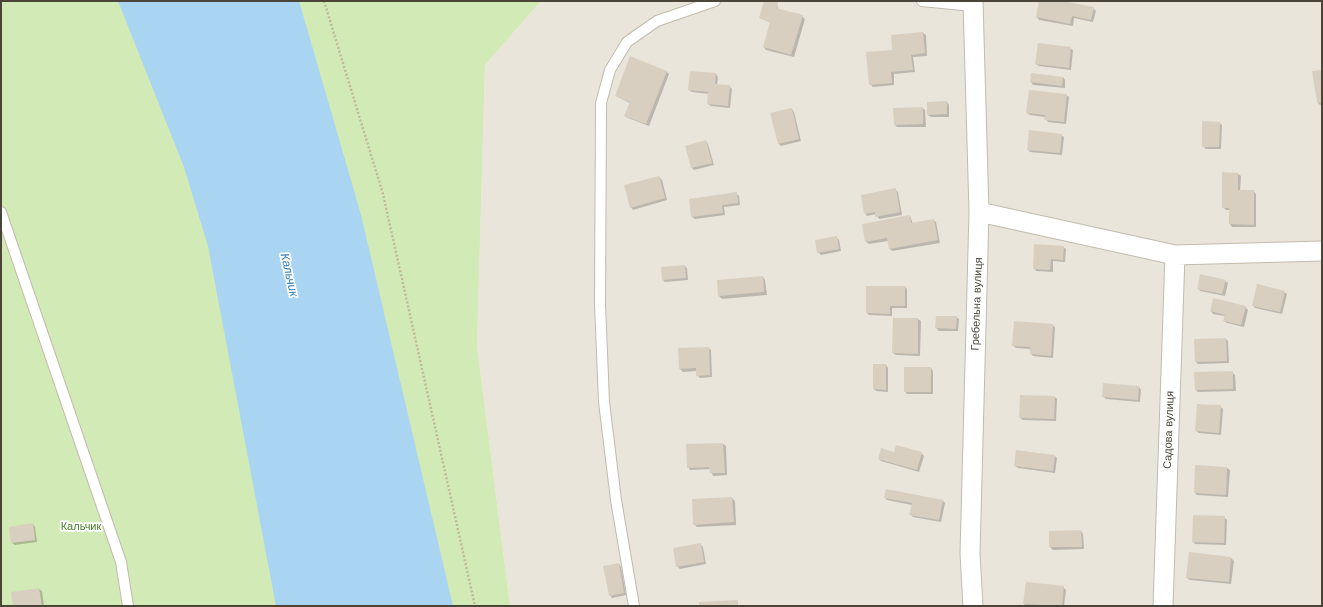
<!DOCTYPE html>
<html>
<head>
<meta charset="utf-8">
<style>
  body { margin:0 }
  #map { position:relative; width:1323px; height:607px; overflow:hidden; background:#f6f3ec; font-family:"Work Sans",sans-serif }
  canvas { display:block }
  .frame { position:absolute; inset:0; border:2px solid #4b4439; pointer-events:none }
</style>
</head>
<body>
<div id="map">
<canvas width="1323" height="607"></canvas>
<div class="frame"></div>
</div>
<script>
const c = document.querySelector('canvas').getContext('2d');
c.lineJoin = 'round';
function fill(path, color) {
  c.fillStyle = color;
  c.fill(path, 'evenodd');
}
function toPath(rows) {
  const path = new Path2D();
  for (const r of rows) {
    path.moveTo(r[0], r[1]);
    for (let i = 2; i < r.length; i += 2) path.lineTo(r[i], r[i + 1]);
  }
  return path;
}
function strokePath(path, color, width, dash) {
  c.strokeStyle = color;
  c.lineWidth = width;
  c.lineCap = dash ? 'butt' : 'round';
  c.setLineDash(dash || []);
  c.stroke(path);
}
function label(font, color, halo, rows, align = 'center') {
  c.font = font + ' "Work Sans",sans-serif';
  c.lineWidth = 3.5;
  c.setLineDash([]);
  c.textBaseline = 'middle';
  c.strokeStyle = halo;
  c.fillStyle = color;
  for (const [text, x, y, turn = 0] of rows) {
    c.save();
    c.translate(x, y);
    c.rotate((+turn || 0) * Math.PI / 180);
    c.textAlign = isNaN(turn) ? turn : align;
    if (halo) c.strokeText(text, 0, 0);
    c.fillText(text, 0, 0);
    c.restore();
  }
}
const residential = toPath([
  [541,1,1322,1,1322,606,510,606,477,345,485,65]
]);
const green = toPath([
  [1,1,541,1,485,65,477,345,510,606,1,606]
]);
const water = toPath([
  [118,1,299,1,361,215,453,606,276,606,208,246,184,167]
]);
const shadow = toPath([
  [765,1,777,3,776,13,778,4,778,10,802,16,805,19,794,57,766,50,764,47,771,23,760,18],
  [1040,1,1057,1,1093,8,1096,11,1093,22,1074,18,1073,26,1039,20,1037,17],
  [923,33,926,35,927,56,913,57,915,72,894,74,894,85,873,87,870,84,893,51],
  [1070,48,1073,50,1071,70,1039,66,1036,64],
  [666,71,669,74,649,126,628,118,625,116,630,103,616,96],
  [1322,71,1322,105,1320,105,1318,103],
  [716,74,718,77,717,85,729,86,732,89,730,108,711,106,708,104,709,94,692,92,689,90],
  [1063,77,1065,80,1065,88,1033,85,1031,82],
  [1066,95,1069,97,1066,124,1048,122,1045,117,1030,115,1027,113],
  [947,102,949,105,949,117,931,117,928,115],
  [922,108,925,110,926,127,897,127,895,125],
  [792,109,794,112,801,141,781,146,778,143],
  [1219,123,1222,125,1221,149,1206,149,1203,146],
  [1061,135,1064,137,1062,155,1030,152,1028,149],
  [706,141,708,144,714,165,694,170,692,168],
  [1223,173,1238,174,1241,176,1240,191,1254,191,1256,194,1256,227,1232,227,1230,224,1230,210,1226,210,1223,207],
  [659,177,662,180,667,200,633,210,631,207],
  [895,190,898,192,902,215,879,219,876,214,867,216,865,213],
  [736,193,739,196,740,205,724,207,725,215,695,219,692,217],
  [910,216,913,224,933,220,936,222,940,243,892,251,890,249,888,241,869,244,866,242,863,225],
  [836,237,839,240,841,251,821,255,818,252],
  [1063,247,1066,249,1065,262,1053,261,1053,272,1036,271,1034,268],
  [685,266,687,268,688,280,665,282,663,280],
  [763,277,765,280,767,295,722,299,719,296,718,281],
  [1225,281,1228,283,1225,296,1200,291,1198,288],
  [905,287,907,289,907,308,892,308,892,316,869,315,867,313],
  [1284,292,1287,294,1282,314,1255,308,1253,305],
  [1245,307,1248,310,1244,327,1227,323,1224,321,1225,316,1213,314,1211,311],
  [937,317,956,317,959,319,958,331,939,331,936,328],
  [894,319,918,319,921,321,920,356,896,355,893,353],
  [1052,325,1055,327,1053,358,1033,356,1031,354,1031,349,1016,348,1013,345],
  [1226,339,1228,341,1229,363,1198,364,1196,362],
  [708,348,711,350,712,377,700,378,697,375,697,371,683,372,680,369,679,349],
  [886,365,888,368,888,392,876,391,874,389],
  [931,368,933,371,933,394,907,394,905,391],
  [1232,372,1235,375,1236,391,1198,392,1196,390],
  [1104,384,1139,387,1141,390,1140,402,1106,399,1103,396],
  [1055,397,1057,399,1056,421,1023,420,1020,418],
  [1220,406,1223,409,1221,435,1199,433,1196,431],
  [723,444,726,446,727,475,713,476,710,469,690,470,688,467,687,445],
  [1017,451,1055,456,1057,458,1055,473,1018,468,1015,466],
  [895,453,921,453,924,456,919,472,881,461,879,459],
  [1227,468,1230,470,1228,497,1197,495,1195,493],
  [732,498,735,501,736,525,697,527,694,524],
  [885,498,942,500,945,503,941,522,913,517,911,515,912,505,887,500],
  [1224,517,1227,520,1226,545,1195,544,1193,541],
  [33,524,35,527,37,542,15,545,12,543],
  [1081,531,1083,534,1084,549,1053,550,1050,547,1050,532],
  [700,544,703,547,706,564,680,569,677,566],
  [1190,554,1231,558,1234,561,1231,584,1190,580,1187,578],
  [619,564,621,567,626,595,612,598,610,595],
  [1063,587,1066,590,1064,606,1026,606,1024,604],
  [39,589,42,591,44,606,14,606]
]);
const building = toPath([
  [764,1,778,2,776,8,803,15,791,55,763,47,770,22,759,18],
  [1039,1,1062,1,1094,7,1091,20,1072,16,1070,24,1036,17],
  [923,32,925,53,911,55,913,70,891,72,892,83,869,85,866,52,892,50,891,35],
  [1038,43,1071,47,1069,68,1035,64],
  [630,56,667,71,646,124,624,116,630,102,615,96],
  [1322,70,1322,102,1317,103,1312,71],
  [690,71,716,73,715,84,730,85,728,106,707,104,708,92,688,90],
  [1031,73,1063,77,1062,86,1030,82],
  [1029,90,1067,94,1064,122,1044,120,1045,115,1026,113],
  [947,101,947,114,927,115,927,102],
  [923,107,923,124,894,125,893,108],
  [792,108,799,139,778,144,770,113],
  [1202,121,1220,122,1219,147,1202,147],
  [1029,130,1062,134,1060,153,1027,150],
  [706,140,712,163,691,168,685,146],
  [1222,172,1238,173,1238,190,1254,190,1254,225,1229,224,1229,208,1222,208],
  [659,176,665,198,630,208,624,185],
  [896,188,900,212,875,217,875,212,864,214,861,195],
  [737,192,738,203,722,205,723,213,691,217,689,199],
  [910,215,911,223,934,219,938,240,889,249,887,238,865,242,862,224],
  [837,236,839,249,817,253,815,240],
  [1034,244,1064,246,1063,260,1051,259,1050,270,1033,269],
  [685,265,686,278,662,280,661,267],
  [1200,274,1226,280,1222,294,1197,289],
  [763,276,764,292,718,296,717,280],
  [1257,284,1285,291,1280,312,1252,306],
  [866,286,905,286,905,306,890,306,890,314,866,313],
  [1213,298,1246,306,1241,325,1223,321,1225,315,1210,311],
  [936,316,957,316,956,329,935,328],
  [893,318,918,318,918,354,892,353],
  [1014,321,1053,324,1051,356,1030,354,1030,347,1012,346],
  [1226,338,1227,361,1195,362,1194,339],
  [709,347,710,375,696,376,696,368,679,369,678,348],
  [873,364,886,364,886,390,873,389],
  [904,367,931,367,931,392,904,392],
  [1233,371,1233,389,1195,390,1194,372],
  [1103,383,1139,386,1138,400,1102,397],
  [1020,395,1055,396,1054,419,1019,418],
  [1197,404,1221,405,1219,433,1195,431],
  [723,443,725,473,710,473,709,467,687,468,686,444],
  [896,445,922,452,917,470,878,459,881,448,894,452],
  [1016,450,1055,455,1053,471,1014,466],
  [1195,465,1227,467,1226,495,1194,493],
  [886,489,943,500,939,520,909,515,912,503,884,498],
  [732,497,734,522,693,525,692,499],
  [1193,515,1225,516,1224,543,1192,542],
  [33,523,35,540,11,543,9,527],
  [1081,530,1082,547,1049,547,1049,531],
  [701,543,704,562,676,567,673,548],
  [1189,552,1231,557,1229,582,1186,578],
  [619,563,624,593,609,596,603,566],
  [1026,582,1064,586,1062,606,1023,604],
  [39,588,42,606,13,606,11,592],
  [738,600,738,606,699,606,699,602]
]);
const path = toPath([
  [324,1,383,194,475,606]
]);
const service = toPath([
  [922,1,973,6],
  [1,212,121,562,128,606],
  [634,606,616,500,604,402,600,304,601,103,610,70,627,42,657,21,715,1]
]);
const minor = toPath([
  [973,1,979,212,970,554,973,606],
  [979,212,1175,255,1322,251],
  [1163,606,1175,255]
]);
const streetNames = [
  ["Гребельна вулиця",977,304,-88],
  ["Садова вулиця",1169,430,-88]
];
const parkNames = [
  ["Кальчик",81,527]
];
const waterNames = [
  ["Кальчик",289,275,77]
];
fill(residential, '#eae5da');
fill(green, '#d2eab5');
fill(water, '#a9d4f2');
fill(shadow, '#0003');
fill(building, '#d8cfc1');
strokePath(service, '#c2bbae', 12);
strokePath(minor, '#c2bbae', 21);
strokePath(path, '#c4b79f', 2.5, [2, 2]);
strokePath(service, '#fff', 10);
strokePath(minor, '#fff', 19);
label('11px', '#4b4439', '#fff', streetNames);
label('11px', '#4a7f2a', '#fff', parkNames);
label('italic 12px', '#2e7ab2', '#fff', waterNames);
</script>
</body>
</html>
